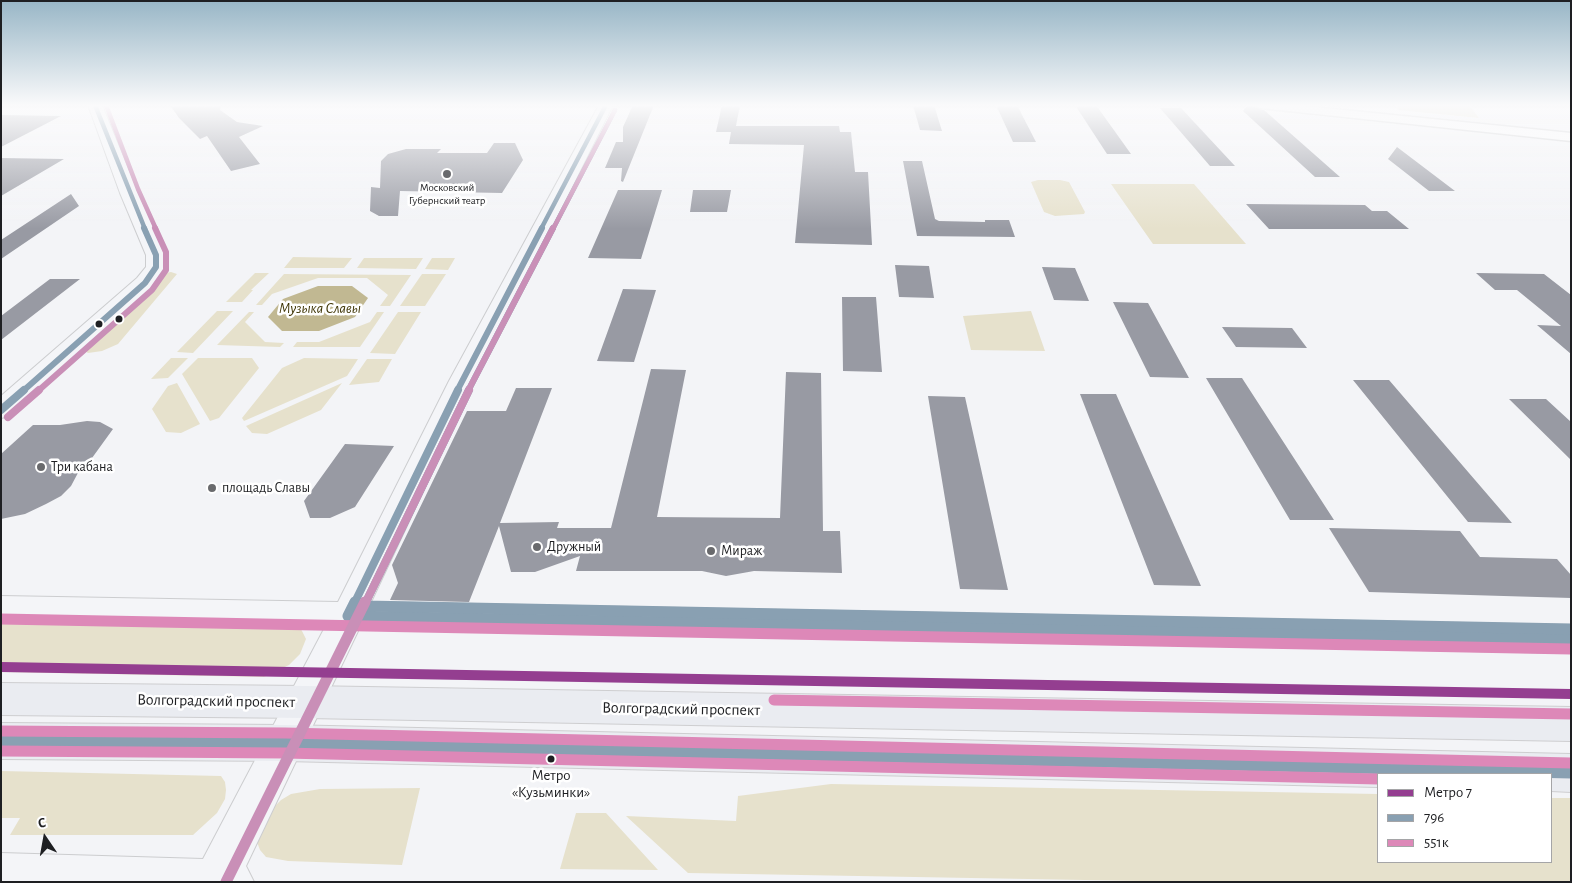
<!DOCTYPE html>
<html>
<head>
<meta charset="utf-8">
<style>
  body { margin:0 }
  #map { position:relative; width:1572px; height:883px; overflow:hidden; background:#f3f4f7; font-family:"Alegreya Sans",sans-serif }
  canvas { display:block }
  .frame { position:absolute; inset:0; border:2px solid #1e1f22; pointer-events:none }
  .legend { position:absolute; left:1377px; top:773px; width:175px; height:90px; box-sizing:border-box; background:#fff; border:1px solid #a5a5a7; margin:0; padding:6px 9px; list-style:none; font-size:15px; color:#1e1f22 }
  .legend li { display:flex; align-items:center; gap:10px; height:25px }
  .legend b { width:25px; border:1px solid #a5a5a7 }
  .north { position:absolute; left:20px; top:813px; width:50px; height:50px; -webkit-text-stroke:4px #fff; paint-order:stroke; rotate:348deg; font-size:14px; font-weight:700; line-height:20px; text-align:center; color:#1e1f22 }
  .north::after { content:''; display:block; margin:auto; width:18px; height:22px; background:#1e1f22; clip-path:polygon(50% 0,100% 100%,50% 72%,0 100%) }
</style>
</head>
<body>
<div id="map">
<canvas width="1572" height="883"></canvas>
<div class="frame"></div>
<ul class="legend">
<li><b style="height:6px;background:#943e90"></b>Метро 7</li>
<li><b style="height:6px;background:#89a0b2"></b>796</li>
<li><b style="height:6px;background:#dd88b8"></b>551к</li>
</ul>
<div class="north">С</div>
</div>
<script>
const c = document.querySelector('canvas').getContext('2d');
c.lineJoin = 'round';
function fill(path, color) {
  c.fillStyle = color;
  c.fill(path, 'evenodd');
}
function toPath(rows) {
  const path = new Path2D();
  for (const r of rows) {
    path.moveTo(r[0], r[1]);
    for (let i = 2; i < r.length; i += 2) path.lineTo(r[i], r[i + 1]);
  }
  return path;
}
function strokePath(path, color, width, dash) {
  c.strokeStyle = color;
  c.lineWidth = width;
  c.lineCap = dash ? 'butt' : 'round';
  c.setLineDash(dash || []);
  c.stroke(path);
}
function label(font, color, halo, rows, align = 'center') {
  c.font = font + ' "Alegreya Sans",sans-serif';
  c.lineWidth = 5;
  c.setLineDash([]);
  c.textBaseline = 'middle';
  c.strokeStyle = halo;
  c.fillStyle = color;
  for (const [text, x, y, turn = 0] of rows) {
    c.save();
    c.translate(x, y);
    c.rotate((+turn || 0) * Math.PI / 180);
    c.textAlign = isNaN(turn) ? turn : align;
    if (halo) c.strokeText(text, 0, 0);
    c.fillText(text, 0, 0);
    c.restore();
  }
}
const green = toPath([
  [1396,105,1469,105,1479,118,1399,110],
  [1038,180,1060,180,1069,182,1085,212,1084,214,1055,216,1044,212,1031,182],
  [1111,184,1194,184,1246,244,1153,244],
  [293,257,352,258,344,268,284,268],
  [364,258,423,258,416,269,357,268],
  [432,258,455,258,448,270,425,269],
  [171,272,177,274,118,344,102,351,88,353,79,347,160,274],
  [255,273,269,273,251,290,253,290,242,302,226,302],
  [284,274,411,275,390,306,380,306,388,295,367,278,318,278,272,294,262,305,256,305],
  [422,274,446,274,425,306,400,306],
  [217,311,233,311,193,353,177,352],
  [1031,311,1045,351,971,350,963,316],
  [249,312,254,312,245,322,265,342,284,343,280,347,217,345],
  [377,312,384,312,360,347,293,347,297,342,319,342,370,322],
  [398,312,421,312,395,354,370,353],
  [171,358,188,358,168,378,151,379],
  [198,358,252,358,259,368,219,418,210,421,182,374],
  [304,358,358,359,347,376,244,421,242,418,282,368],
  [367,359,392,359,379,382,349,385],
  [177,383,200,424,181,433,166,432,152,409,168,386],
  [342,383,321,410,267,434,252,433,246,426],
  [1,620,300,627,306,639,300,654,289,665,264,677,1,672],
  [1,771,221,776,225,782,226,790,225,799,217,813,193,835,10,835,20,818,1,818],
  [831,784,1378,794,1378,862,1551,862,1551,798,1571,798,1571,882,1198,882,688,873,626,816,736,821,738,796],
  [420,788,402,865,288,861,266,857,260,850,257,842,261,831,273,808,281,800,291,794,320,789],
  [576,813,606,813,658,870,560,869]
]);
const water = toPath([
  [318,286,352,286,368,298,355,317,319,331,282,331,268,317,283,299]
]);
const building = toPath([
  [170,105,221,105,220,110,237,122,263,126,239,137,260,164,231,171,207,136,200,139,179,118],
  [633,105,654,105,623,182,621,181,622,168,605,168,616,142,623,142,623,127],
  [722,105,740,105,736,126,839,126,840,132,851,132,855,172,868,172,872,245,795,243,804,145,729,144,731,132,716,132],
  [913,105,934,105,942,131,920,130],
  [996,105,1017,105,1036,142,1013,142],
  [1075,105,1096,105,1131,154,1107,154],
  [1248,105,1264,110,1340,177,1315,177,1243,111],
  [1160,108,1181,108,1235,166,1210,166],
  [1,115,61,116,1,147],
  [494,143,515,143,523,160,502,193,400,191,398,216,379,216,370,211,371,187,380,188,381,161,388,154,406,149,441,149,437,153,487,153],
  [1397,147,1455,191,1429,191,1388,159],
  [1,158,64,159,1,196],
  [903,161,922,161,935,219,939,221,985,222,985,220,1009,220,1015,237,917,236],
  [618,190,662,190,641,259,588,258],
  [693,190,731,190,727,212,690,212],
  [71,194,79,206,1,259,1,240],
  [1246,204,1365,205,1372,211,1387,211,1409,229,1269,229],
  [895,265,929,266,934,298,899,297],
  [1042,267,1075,268,1089,301,1054,300],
  [1476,273,1544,274,1571,295,1571,354,1537,325,1561,326,1517,290,1495,290],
  [50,279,80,279,1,340,1,316],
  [623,289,656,290,634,362,597,361],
  [842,297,876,297,882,372,843,371],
  [1113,302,1148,303,1189,378,1150,377],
  [1222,327,1292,328,1307,348,1236,347],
  [651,369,686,370,657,517,780,518,786,372,821,373,823,531,840,531,842,573,754,571,726,576,702,571,576,571,580,556,535,572,511,572,499,526,469,602,390,600,398,583,392,565,467,411,506,411,516,388,552,388,500,523,559,522,557,528,611,528],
  [1206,378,1242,378,1334,520,1290,520],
  [1353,380,1389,380,1512,523,1468,522],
  [1080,394,1116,394,1201,586,1154,585],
  [928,396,965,397,1008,590,960,589],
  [1509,399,1546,399,1571,422,1571,460],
  [87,421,100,422,113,429,92,458,81,463,79,471,71,486,61,496,46,504,25,514,1,519,1,454,33,425,60,425],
  [345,444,394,446,355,507,330,518,310,518,304,501],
  [1329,528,1460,531,1480,557,1557,559,1571,575,1571,598,1369,592]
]);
const street = toPath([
  [1254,105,1294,105,1571,133,1571,141,1260,108,1254,105]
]);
const secondary = toPath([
  [88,105,102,105,138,193,166,255,166,267,153,288,10,416,1,418,1,396,137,278,146,267,146,255,120,193,88,105],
  [599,105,613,105,475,381,371,602,1571,625,1571,653,359,629,246,866,254,882,1,882,1,853,203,859,324,629,1,622,1,596,338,602,449,381,599,105]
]);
const primary = toPath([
  [1,683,306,686,1571,707,1571,741,306,718,1,715,1,683],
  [1,723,285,725,1571,754,1571,792,1551,791,1551,774,1378,774,1378,787,285,761,1,759,1,723]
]);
const bus1Far3 = toPath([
  [95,105,145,229],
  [541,229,606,105]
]);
const bus1Far2 = toPath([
  [23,391,145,283,156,267,156,255,144,228],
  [457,391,542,228]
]);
const bus1Far1 = toPath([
  [1,410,24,390],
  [354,604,458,390]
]);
const bus1 = toPath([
  [355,602,348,616,1571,639],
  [1,741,285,743,1571,773]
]);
const bus2 = toPath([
  [1,619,1571,649],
  [1,751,285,753,1378,779]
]);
const bus3 = toPath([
  [774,700,1571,714],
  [1,731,285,733,1571,763]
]);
const bus4Far3 = toPath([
  [553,229,615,110]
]);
const bus4Far2 = toPath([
  [468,391,553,228]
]);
const bus4Far1 = toPath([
  [365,604,469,390]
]);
const bus4 = toPath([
  [366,602,364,606,1571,629]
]);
const bus5Far3 = toPath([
  [106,105,138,189,156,229],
  [553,229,615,110]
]);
const bus5Far2 = toPath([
  [38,391,152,290,166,270,166,252,155,228],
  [468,391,553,228]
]);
const bus5Far1 = toPath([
  [8,417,39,390],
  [365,604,469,390]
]);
const bus5 = toPath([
  [226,882,365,602]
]);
const metro1 = toPath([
  [1,662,1571,689,1571,699,1,672,1,662]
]);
const markers = [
  [447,174,5,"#696a6d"],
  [119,319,4.5,"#1e1f22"],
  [99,324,4.5,"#1e1f22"],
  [41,467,5,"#696a6d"],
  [212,488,5,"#696a6d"],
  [537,547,5,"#696a6d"],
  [711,551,5,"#696a6d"],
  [551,759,4.5,"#1e1f22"]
];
const farPoinames = [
  ["Московский",447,188],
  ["Губернский театр",447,201]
];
const poiNames = [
  ["Три кабана",51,467],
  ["площадь Славы",222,488],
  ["Дружный",547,547],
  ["Мираж",721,551]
];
const waterNames = [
  ["Музыка Славы",320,308]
];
const nearBusnames = [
  ["Метро",551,775],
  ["«Кузьминки»",551,792]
];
const nearStreetnames = [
  ["Волгоградский проспект",216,701,1],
  ["Волгоградский проспект",681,709,1]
];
fill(green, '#e6e1cc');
fill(water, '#c1b892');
fill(building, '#989aa3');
strokePath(street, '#cccdcf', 3);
strokePath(secondary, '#cccdcf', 2);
strokePath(primary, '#ceced0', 2);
fill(street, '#fdfdfe');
fill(secondary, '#f4f5f8');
fill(primary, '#eaecf1');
strokePath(bus1Far3, '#89a0b2', 4.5);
strokePath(bus1Far2, '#89a0b2', 6);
strokePath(bus1Far1, '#89a0b2', 8);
strokePath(bus1, '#89a0b2', 11);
strokePath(bus2, '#dd88b8', 11);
strokePath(bus3, '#dd88b8', 11);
strokePath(bus4Far3, '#89a0b2', 4.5);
strokePath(bus4Far2, '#89a0b2', 6);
strokePath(bus4Far1, '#89a0b2', 8);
strokePath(bus4, '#89a0b2', 11);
strokePath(bus5Far3, '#c98fb7', 4.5);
strokePath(bus5Far2, '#c98fb7', 6);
strokePath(bus5Far1, '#c98fb7', 8);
strokePath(bus5, '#c98fb7', 11);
fill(metro1, '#943e90');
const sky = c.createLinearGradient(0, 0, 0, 229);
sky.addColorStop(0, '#98b6c6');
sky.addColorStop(0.46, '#fafafb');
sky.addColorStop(1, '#fafafb00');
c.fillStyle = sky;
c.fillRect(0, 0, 1572, 229);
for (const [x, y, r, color] of markers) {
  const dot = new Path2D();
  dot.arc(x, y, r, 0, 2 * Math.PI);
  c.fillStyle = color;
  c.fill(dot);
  strokePath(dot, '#fff', 2);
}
label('11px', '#1e1f22', '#fff', farPoinames);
label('14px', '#1e1f22', '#fff', poiNames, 'left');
label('italic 15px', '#3e3404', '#fff', waterNames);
label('15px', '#1e1f22', '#fff', nearBusnames);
label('16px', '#1e1f22', '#fff', nearStreetnames);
</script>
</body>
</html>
